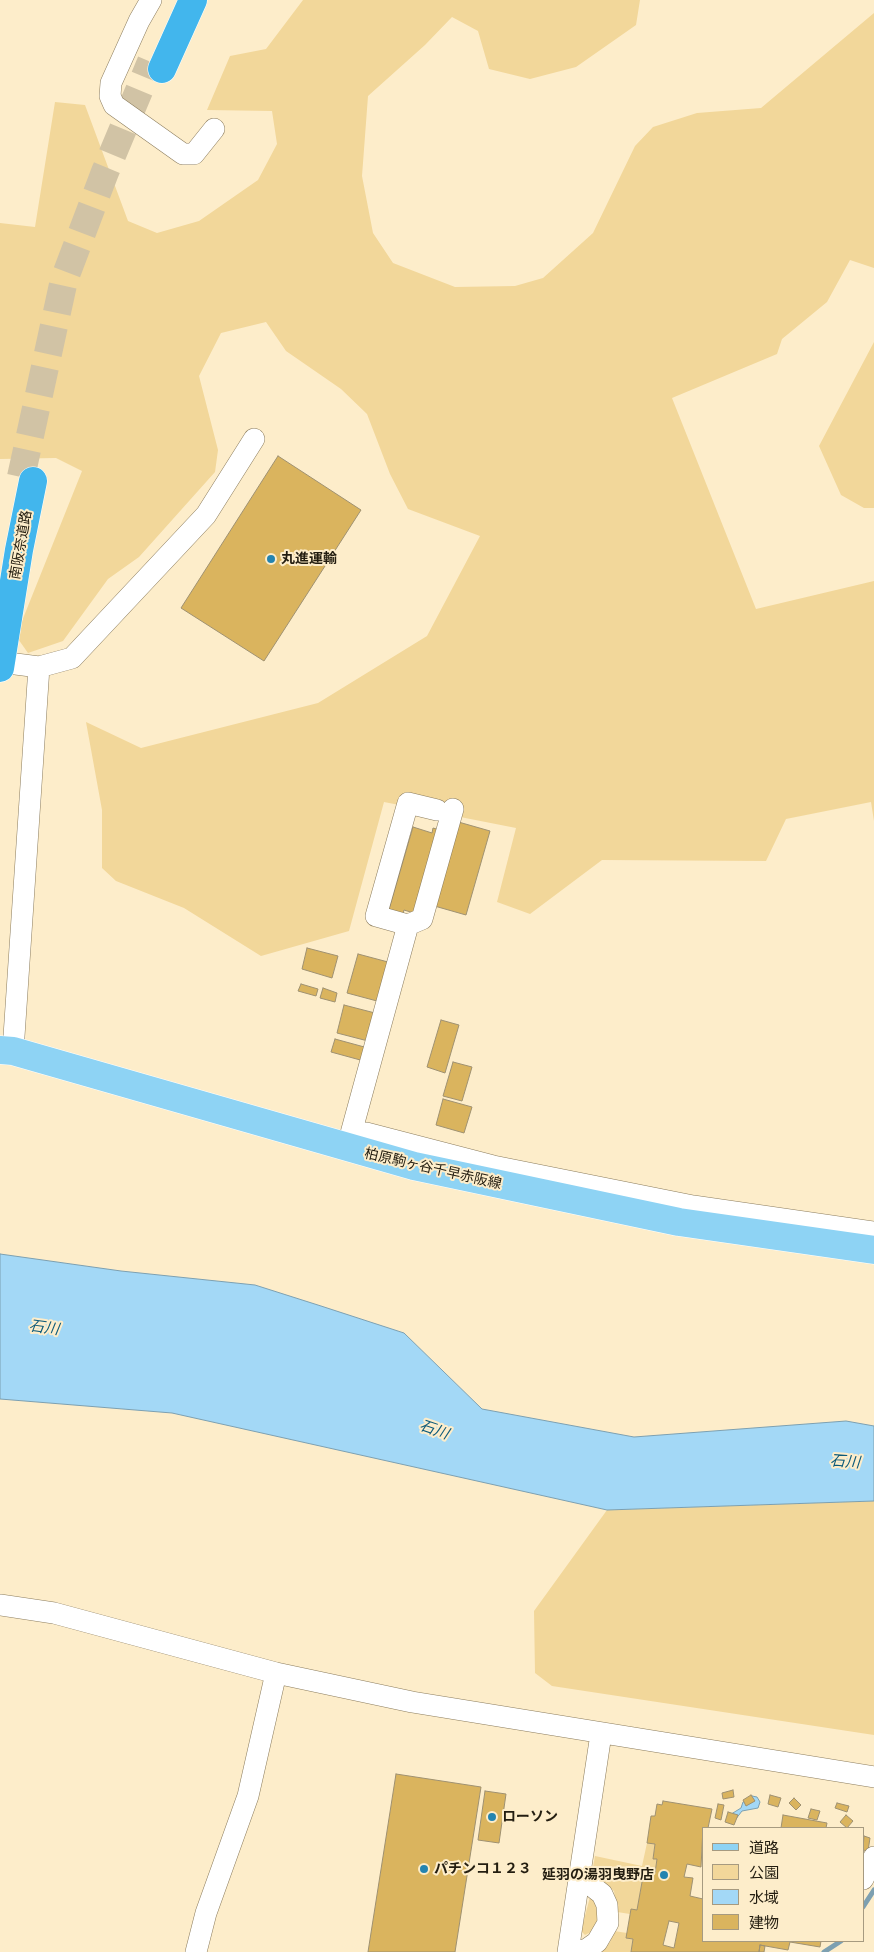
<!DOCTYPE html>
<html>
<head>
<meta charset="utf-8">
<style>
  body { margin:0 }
  #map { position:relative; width:874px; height:1952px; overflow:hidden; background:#fdedca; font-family:Cabin,"Noto Sans JP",sans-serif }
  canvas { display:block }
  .legend { position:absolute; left:702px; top:1827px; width:162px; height:115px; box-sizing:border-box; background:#fdedca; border:1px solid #a69a80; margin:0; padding:6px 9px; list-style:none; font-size:15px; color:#231d10 }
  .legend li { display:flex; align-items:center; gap:10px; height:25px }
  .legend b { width:25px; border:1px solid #a69a80 }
</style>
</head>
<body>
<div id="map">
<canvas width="874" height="1952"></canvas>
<ul class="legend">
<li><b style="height:6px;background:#8ed3f4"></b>道路</li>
<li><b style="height:14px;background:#f2d79a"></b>公園</li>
<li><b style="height:14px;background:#a3d8f6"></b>水域</li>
<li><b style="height:14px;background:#dab45e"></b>建物</li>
</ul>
</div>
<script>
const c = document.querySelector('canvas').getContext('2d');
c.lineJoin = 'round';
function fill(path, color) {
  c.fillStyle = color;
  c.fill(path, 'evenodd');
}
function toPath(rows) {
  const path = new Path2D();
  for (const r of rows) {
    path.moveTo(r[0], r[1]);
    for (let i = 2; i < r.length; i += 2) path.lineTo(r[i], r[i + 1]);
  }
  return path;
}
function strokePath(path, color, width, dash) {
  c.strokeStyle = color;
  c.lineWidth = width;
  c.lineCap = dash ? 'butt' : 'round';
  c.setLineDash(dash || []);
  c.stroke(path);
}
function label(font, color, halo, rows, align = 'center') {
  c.font = font + ' Cabin,"Noto Sans JP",sans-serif';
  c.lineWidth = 4;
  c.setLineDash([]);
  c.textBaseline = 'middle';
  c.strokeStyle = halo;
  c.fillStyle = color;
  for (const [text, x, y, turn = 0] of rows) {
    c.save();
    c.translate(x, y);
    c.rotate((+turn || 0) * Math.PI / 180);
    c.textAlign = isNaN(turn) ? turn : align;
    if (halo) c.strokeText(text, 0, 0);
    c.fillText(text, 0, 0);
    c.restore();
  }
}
const green = toPath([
  [303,0,640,0,636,25,576,67,530,79,489,69,478,31,452,17,425,45,368,96,362,176,373,233,393,263,455,287,515,286,543,278,593,233,635,146,653,127,697,113,761,108,874,13,874,268,850,260,827,302,782,339,777,354,672,398,756,609,874,581,874,821,871,802,786,819,766,861,602,860,530,914,497,902,516,828,384,802,349,931,261,956,184,908,116,881,102,868,102,810,86,722,141,748,318,703,427,636,480,536,408,509,390,474,367,414,341,389,286,351,266,322,221,333,199,376,218,450,215,472,139,557,108,579,63,641,28,653,16,636,82,471,56,458,0,459,0,223,35,227,55,102,85,105,128,221,157,233,199,221,258,180,277,144,272,111,207,110,230,56,266,49],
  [874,342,874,508,864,508,841,495,819,446],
  [874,1501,874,1735,552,1686,535,1673,534,1611,607,1510],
  [647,1843,655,1844,653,1859,657,1859,655,1873,644,1871,637,1910,630,1914,617,1912,614,1891,592,1873,595,1856,642,1866],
  [590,1897,597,1901,598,1921,593,1931,585,1935,581,1931],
  [614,1931,627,1933,627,1938,633,1939,631,1952,601,1952,610,1942]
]);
const water = toPath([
  [0,1254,121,1271,255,1285,321,1306,404,1333,482,1409,634,1437,846,1421,874,1426,874,1501,607,1510,172,1413,0,1399,0,1254],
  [752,1796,757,1797,760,1802,758,1808,742,1811,732,1824,728,1816,741,1808,743,1802,752,1796]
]);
const stream = toPath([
  [863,1907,874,1890],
  [824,1952,841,1941]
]);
const building = toPath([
  [278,456,361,510,264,661,181,608,278,456],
  [455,821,490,831,466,915,431,905,455,821],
  [413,827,432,833,433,828,440,830,417,914,404,910,402,917,388,913,413,827],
  [307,948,338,956,332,978,302,969,307,948],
  [358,954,388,962,377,1001,347,993,358,954],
  [301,984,318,989,316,996,298,991,301,984],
  [323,988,337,993,335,1002,320,998,323,988],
  [344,1005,375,1013,368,1041,337,1033,344,1005],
  [441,1020,459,1025,445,1073,427,1067,441,1020],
  [335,1039,368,1048,364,1061,331,1052,335,1039],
  [453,1062,472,1067,462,1101,443,1096,453,1062],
  [443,1099,472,1107,464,1133,436,1125,443,1099],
  [396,1774,481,1787,455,1952,368,1952,396,1774],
  [733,1790,734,1797,723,1799,722,1793,733,1790],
  [485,1791,506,1794,499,1843,478,1840,485,1791],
  [751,1795,755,1801,746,1806,743,1800,751,1795],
  [770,1795,781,1798,778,1807,768,1804,770,1795],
  [794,1798,801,1805,796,1810,789,1803,794,1798],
  [663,1801,712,1809,708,1828,703,1828,701,1867,687,1864,684,1877,693,1878,690,1896,703,1899,703,1941,821,1941,820,1947,790,1942,788,1950,760,1945,759,1952,631,1952,633,1939,626,1938,631,1909,637,1910,644,1871,655,1873,657,1859,653,1859,655,1844,647,1843,651,1816,655,1816,657,1804,662,1805,663,1801],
  [669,1921,679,1923,674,1948,663,1945,669,1921],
  [837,1803,849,1806,847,1812,835,1808,837,1803],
  [718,1804,724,1805,721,1820,715,1818,718,1804],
  [811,1809,820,1811,817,1820,808,1818,811,1809],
  [728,1812,738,1815,734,1825,725,1822,728,1812],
  [783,1815,827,1823,826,1828,781,1828,783,1815],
  [846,1815,853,1821,847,1828,840,1822,846,1815],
  [864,1836,870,1838,868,1851,863,1850,864,1836],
  [760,1945,765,1946,764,1952,759,1952,760,1945]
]);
const highwayTunnel = toPath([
  [21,477,64,280,105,172,151,62]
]);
const minor = toPath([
  [151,0,139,21,111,83,110,96,114,105,183,154,194,154,214,129],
  [8,663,39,667,72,658,206,515,254,439],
  [408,925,422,919,453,809],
  [13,1051,39,667],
  [347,1148,408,925,376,916,408,803,437,810],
  [361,1152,366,1133,493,1166,693,1206,874,1232],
  [0,1605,54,1613,276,1673,412,1702,874,1777],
  [863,1879,874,1857],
  [196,1952,206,1913,248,1796,276,1673],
  [568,1952,601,1734],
  [578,1952,587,1949,597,1942,608,1923,607,1905,602,1894,580,1877]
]);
const major = toPath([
  [0,1050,13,1051,414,1166,679,1222,874,1250]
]);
const highway = toPath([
  [162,69,193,0],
  [0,668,19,550,33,481]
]);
const markers = [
  [271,559,5,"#2484b0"],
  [492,1817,5,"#2484b0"],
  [424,1869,5,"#2484b0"],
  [664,1875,5,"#2484b0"]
];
const streetNames = [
  ["南阪奈道路",21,545,-80],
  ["柏原駒ヶ谷千早赤阪線",433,1169,13]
];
const poiNames = [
  ["丸進運輸",281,559],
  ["ローソン",502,1817],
  ["パチンコ１２３",434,1869],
  ["延羽の湯羽曳野店",654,1875,"right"]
];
const waterNames = [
  ["石川",44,1328,8],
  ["石川",434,1430,19],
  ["石川",845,1462,4]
];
fill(green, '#f2d79a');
fill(water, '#a3d8f6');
strokePath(water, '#7da0b1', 1);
strokePath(stream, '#7da0b1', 5);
fill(building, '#dab45e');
strokePath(building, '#9f9171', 1);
strokePath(highwayTunnel, '#d1c3a5', 28, [28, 14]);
strokePath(minor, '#8c7d5e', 22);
strokePath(major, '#fff', 29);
strokePath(highway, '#fff', 29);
strokePath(minor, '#fff', 21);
strokePath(major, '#8ed3f4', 28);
strokePath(highway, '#42b6ed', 28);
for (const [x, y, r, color] of markers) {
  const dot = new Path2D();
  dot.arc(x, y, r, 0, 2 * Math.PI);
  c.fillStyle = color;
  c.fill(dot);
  strokePath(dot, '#fdedca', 2);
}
label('14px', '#231d10', '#fdedca', streetNames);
label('bold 14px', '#231d10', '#fdedca', poiNames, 'left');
label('italic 15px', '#0d5a7a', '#fdedca', waterNames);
</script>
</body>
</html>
